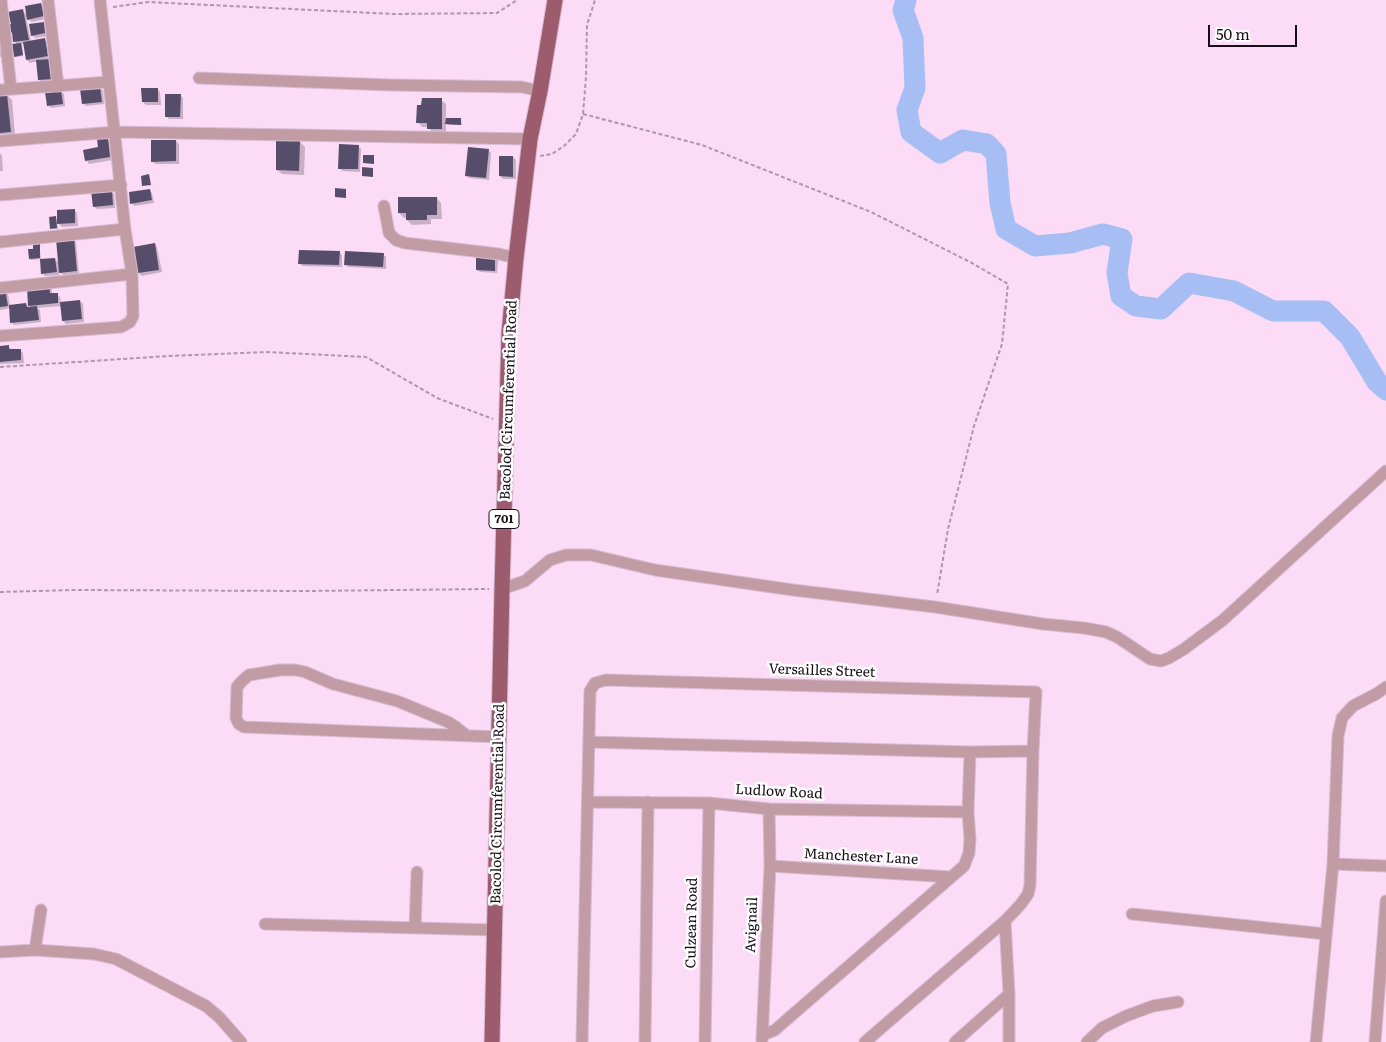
<!DOCTYPE html>
<html>
<head>
<meta charset="utf-8">
<style>
  body { margin:0 }
  #map { position:relative; width:1386px; height:1042px; overflow:hidden; background:#fbdbf6; font-family:Literata,serif }
  canvas { display:block }
  .scale { position:absolute; left:1208px; top:25px; width:89px; height:22px; box-sizing:border-box; border:2px solid #180e17; border-top:0; padding-left:6px; font-size:15px; line-height:18px; white-space:nowrap; color:#180e17; -webkit-text-stroke:4px #fff; paint-order:stroke }
</style>
</head>
<body>
<div id="map">
<canvas width="1386" height="1042"></canvas>
<div class="scale">50 m</div>
</div>
<script>
const c = document.querySelector('canvas').getContext('2d');
c.lineJoin = 'round';
function fill(path, color) {
  c.fillStyle = color;
  c.fill(path, 'evenodd');
}
function toPath(rows) {
  const path = new Path2D();
  for (const r of rows) {
    path.moveTo(r[0], r[1]);
    for (let i = 2; i < r.length; i += 2) path.lineTo(r[i], r[i + 1]);
  }
  return path;
}
function strokePath(path, color, width, dash) {
  c.strokeStyle = color;
  c.lineWidth = width;
  c.lineCap = dash ? 'butt' : 'round';
  c.setLineDash(dash || []);
  c.stroke(path);
}
function label(font, color, halo, rows, align = 'center') {
  c.font = font + ' Literata,serif';
  c.lineWidth = 5;
  c.setLineDash([]);
  c.textBaseline = 'middle';
  c.strokeStyle = halo;
  c.fillStyle = color;
  for (const [text, x, y, turn = 0] of rows) {
    c.save();
    c.translate(x, y);
    c.rotate((+turn || 0) * Math.PI / 180);
    c.textAlign = isNaN(turn) ? turn : align;
    if (halo) c.strokeText(text, 0, 0);
    c.fillText(text, 0, 0);
    c.restore();
  }
}
const shadow = toPath([
  [41,4,44,7,46,19,32,22,26,17,31,42,45,40,48,43,55,82,42,83,39,80,38,61,30,63,27,60,24,44,22,44,23,56,16,57,15,56,17,45,15,42,13,35,10,32,12,25,23,11,28,16],
  [43,23,46,26,48,36,35,38,32,35],
  [0,43,2,45,3,56,0,57],
  [100,88,103,91,104,104,86,106,83,103],
  [157,89,160,92,161,105,146,105,143,102],
  [61,92,64,94,65,106,51,108,48,105],
  [7,95,12,100,15,136,0,138,0,96],
  [180,95,183,98,183,119,169,119,166,116],
  [441,100,446,104,446,119,461,120,462,125,448,125,446,123,446,133,433,133,428,127,422,127,418,122],
  [107,139,110,142,113,160,89,164,87,161],
  [176,141,179,144,179,164,155,164,152,161],
  [300,142,305,147,304,175,282,174,277,170],
  [358,146,361,149,360,172,342,171,340,168],
  [488,150,491,153,489,180,469,178,466,175],
  [0,153,2,156,3,171,0,171],
  [513,157,516,160,516,179,503,179,500,176],
  [150,190,152,193,154,203,134,206,132,203],
  [111,191,114,194,115,208,97,209,94,206],
  [437,198,441,203,442,219,431,219,431,224,412,225,407,220,407,218,404,218,399,213],
  [74,210,77,213,78,226,62,227,57,222,58,229,53,229,52,228,55,218,58,221],
  [73,239,76,242,79,274,63,275,59,271,59,275,45,276,42,273,55,259,60,264],
  [39,244,41,259,31,260,30,259],
  [155,244,157,247,162,272,142,276,139,273],
  [339,252,342,255,342,267,302,266,300,263],
  [384,255,386,257,386,269,348,267,345,264],
  [495,258,498,261,497,273,480,272,477,270],
  [49,287,52,290,52,294,57,294,60,297,61,303,80,301,83,304,84,322,66,324,63,321,62,306,37,308,40,310,41,322,14,325,11,322,10,308,0,310,0,291,5,291,8,294,10,306,26,304,30,309,29,288],
  [8,346,11,349,20,350,23,353,24,363,0,364,0,347]
]);
const river = toPath([
  [906,0,903,10,913,38,915,88,907,110,911,132,940,153,963,140,987,144,996,154,1000,203,1006,229,1035,246,1070,243,1103,234,1122,239,1117,273,1121,296,1136,306,1161,309,1189,283,1234,291,1273,311,1324,311,1350,337,1377,382,1386,390]
]);
const building = toPath([
  [41,3,44,16,27,20,25,6],
  [23,9,29,40,13,42,12,32,9,33,8,25,11,24,8,12],
  [44,22,45,33,31,36,29,24],
  [45,38,48,56,26,60,23,42],
  [21,43,23,55,14,57,12,44],
  [51,59,53,79,38,80,36,60],
  [100,87,102,102,82,104,80,89],
  [141,88,158,88,158,102,142,102],
  [61,90,63,104,47,106,45,92],
  [7,94,11,132,0,133,0,95],
  [165,94,181,94,180,117,165,117],
  [422,98,442,98,442,129,427,129,427,123,416,123,417,105,421,105],
  [446,118,461,118,461,125,445,124],
  [108,138,110,157,85,161,83,150,98,147,97,139],
  [151,140,176,140,176,161,151,162],
  [276,140,300,141,299,171,276,170],
  [339,144,359,145,358,169,338,169],
  [468,147,489,149,486,178,465,176],
  [363,155,374,155,374,164,363,163],
  [499,156,513,156,513,177,499,176],
  [362,167,373,168,373,177,362,176],
  [149,174,151,185,142,186,141,176],
  [335,188,346,189,346,198,335,197],
  [150,189,152,200,130,204,129,192],
  [112,190,113,205,93,207,91,191],
  [398,197,437,197,437,215,427,215,427,220,406,220,406,213,398,213],
  [75,209,75,223,57,224,57,210],
  [56,216,57,228,50,229,49,217],
  [74,237,77,271,59,273,56,239],
  [33,243,40,243,40,258,29,259,28,249,33,249],
  [155,243,159,270,138,273,133,247],
  [299,250,340,251,339,265,298,264],
  [345,251,384,253,383,267,344,265],
  [476,256,495,257,495,271,476,270],
  [55,258,57,272,41,274,40,259],
  [49,285,50,293,58,293,58,303,28,306,27,287],
  [5,289,8,306,0,307,0,290],
  [80,300,82,319,62,321,60,302],
  [26,303,27,307,37,306,39,320,10,323,9,305],
  [9,345,9,349,21,349,21,360,0,362,0,346]
]);
const path = toPath([
  [113,7,148,2,394,14,497,13,517,0],
  [583,114,702,145,871,212,972,263,1008,284,1002,344,974,426,948,529,937,595],
  [540,156,552,154,564,146,576,134,583,114,586,77,587,25,595,0],
  [0,367,168,356,267,352,366,357,437,398,493,419],
  [0,592,73,590,306,591,489,589]
]);
const minor = toPath([
  [1,0,11,89],
  [48,0,58,86],
  [199,78,390,85,522,87,540,91],
  [0,90,109,82],
  [0,141,115,132,530,139],
  [0,195,121,185],
  [384,206,389,233,396,240,405,243,499,254,516,258],
  [0,242,125,229],
  [0,288,132,274],
  [0,336,121,327,130,322,133,316,132,274,125,229,100,0],
  [502,589,525,581,550,560,566,555,591,555,655,570,793,590,935,607,1043,624,1084,628,1106,632,1117,637,1150,659,1161,661,1169,658,1184,649,1223,620,1386,471],
  [466,735,456,727,448,722,397,701,333,684,305,672,296,670,280,670,249,675,242,681,237,687,236,718,239,724,244,727,499,737],
  [589,742,970,752,1033,751],
  [588,802,709,803,769,809,968,812],
  [1333,864,1386,866],
  [770,866,951,877],
  [1132,914,1326,934],
  [1005,921,1009,994,1009,1042],
  [265,924,495,930],
  [415,928,417,872],
  [35,950,41,910],
  [0,952,35,950,94,954,116,959,206,1006,219,1017,241,1042],
  [763,1035,775,1030,784,1022,964,866,969,853,970,839,968,812,970,752],
  [762,1040,770,866,769,809],
  [582,1042,590,691,595,683,606,680,1036,692,1033,751,1030,885,1028,894,1021,904,1005,921,865,1042],
  [645,1042,648,802],
  [705,1042,709,803],
  [955,1042,1009,994],
  [1087,1042,1102,1028,1126,1016,1153,1006,1178,1002],
  [1316,1042,1333,864,1338,736,1342,718,1353,706,1376,694,1386,687],
  [1375,1042,1386,901]
]);
const major = toPath([
  [492,1042,502,589,509,333,516,258,530,139,540,91,555,0]
]);
const shields = [
  [504,519,30]
];
const shieldNames = [
  ["701",504,519]
];
const streetNames = [
  ["Bacolod Circumferential Road",509,400,-88],
  ["Versailles Street",822,671,2],
  ["Ludlow Road",779,792,3],
  ["Bacolod Circumferential Road",498,804,-89],
  ["Manchester Lane",861,857,3],
  ["Culzean Road",692,923,-89],
  ["Avignail",752,925,-88]
];
fill(shadow, '#0003');
strokePath(river, '#a6bef4', 21);
fill(building, '#564d6b');
strokePath(minor, '#d7bad2', 13);
strokePath(major, '#d7bad2', 17);
strokePath(path, '#af96ab', 2, [4, 2.5]);
strokePath(minor, '#c19ca4', 11);
strokePath(major, '#9c5c6d', 15);
for (const [x, y, w] of shields) {
  const box = new Path2D();
  box.roundRect(x - w / 2, y - 9.5, w, 19, 4);
  c.fillStyle = '#fff';
  c.fill(box);
  strokePath(box, '#180e17', 1);
}
label('bold 12px', '#180e17', null, shieldNames);
label('14px', '#180e17', '#fff', streetNames);
</script>
</body>
</html>
